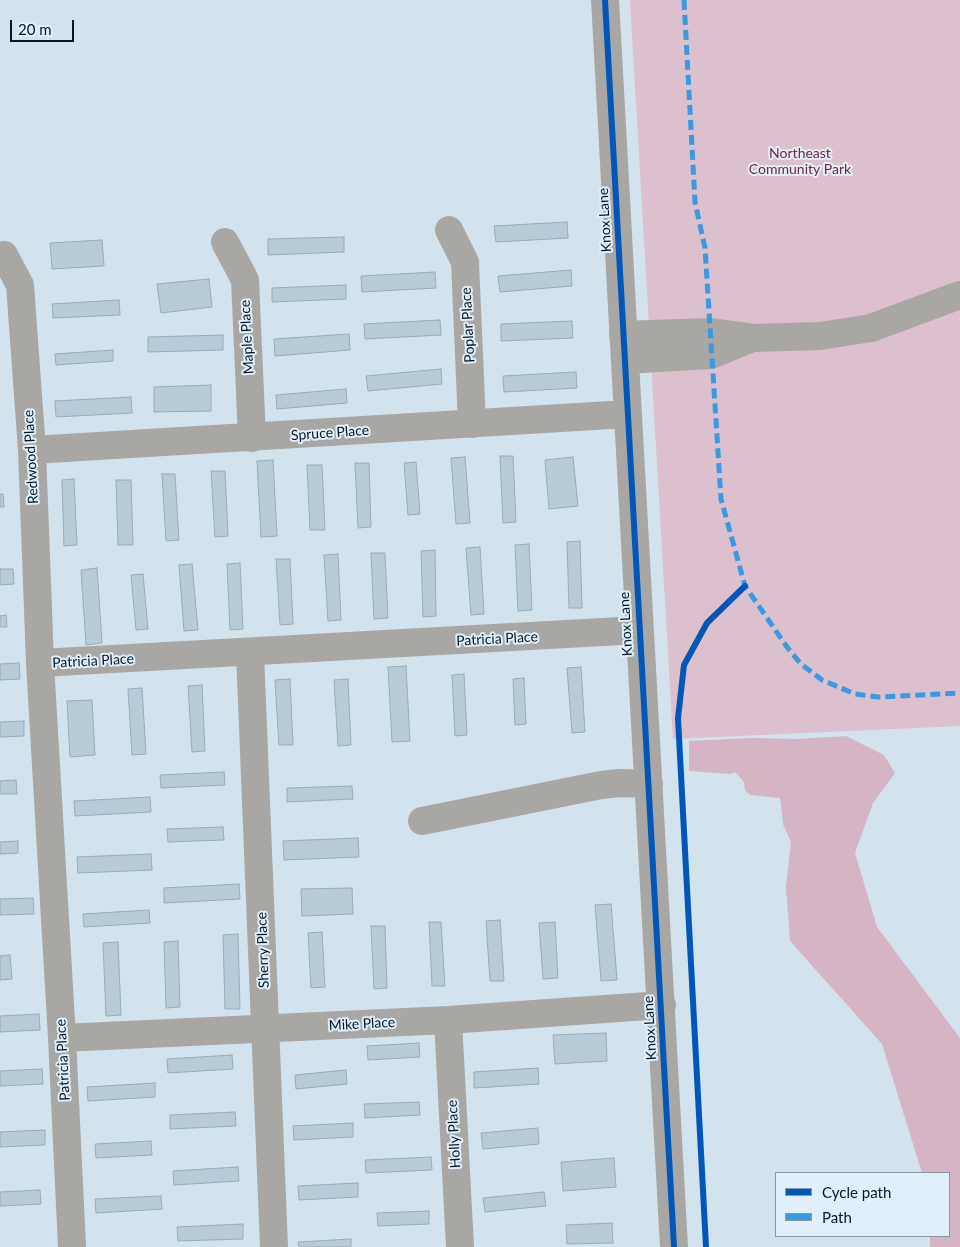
<!DOCTYPE html>
<html>
<head>
<meta charset="utf-8">
<style>
  body { margin:0 }
  #map { position:relative; width:960px; height:1247px; overflow:hidden; background:#d3e3ee; font-family:Lato,sans-serif }
  canvas { display:block }
  .legend { position:absolute; left:775px; top:1172px; width:175px; height:65px; box-sizing:border-box; background:#e1effa; border:1px solid #8799a7; margin:0; padding:6px 9px; list-style:none; font-size:15px; color:#00172a }
  .legend li { display:flex; align-items:center; gap:10px; height:25px }
  .legend b { width:25px; border:1px solid #8799a7 }
  .scale { position:absolute; left:10px; top:20px; width:64px; height:22px; box-sizing:border-box; border:2px solid #00172a; border-top:0; padding-left:6px; font-size:15px; line-height:18px; white-space:nowrap; color:#00172a; -webkit-text-stroke:4px #e1effa; paint-order:stroke }
</style>
</head>
<body>
<div id="map">
<canvas width="960" height="1247"></canvas>
<ul class="legend">
<li><b style="height:6px;background:#0057b8"></b>Cycle path</li>
<li><b style="height:6px;background:#399ae1"></b>Path</li>
</ul>
<div class="scale">20 m</div>
</div>
<script>
const c = document.querySelector('canvas').getContext('2d');
c.lineJoin = 'round';
function fill(path, color) {
  c.fillStyle = color;
  c.fill(path, 'evenodd');
}
function toPath(rows) {
  const path = new Path2D();
  for (const r of rows) {
    path.moveTo(r[0], r[1]);
    for (let i = 2; i < r.length; i += 2) path.lineTo(r[i], r[i + 1]);
  }
  return path;
}
function strokePath(path, color, width, dash) {
  c.strokeStyle = color;
  c.lineWidth = width;
  c.lineCap = dash ? 'butt' : 'round';
  c.setLineDash(dash || []);
  c.stroke(path);
}
function label(font, color, halo, rows, align = 'center') {
  c.font = font + ' Lato,sans-serif';
  c.lineWidth = 4;
  c.setLineDash([]);
  c.textBaseline = 'middle';
  c.strokeStyle = halo;
  c.fillStyle = color;
  for (const [text, x, y, turn = 0] of rows) {
    c.save();
    c.translate(x, y);
    c.rotate((+turn || 0) * Math.PI / 180);
    c.textAlign = isNaN(turn) ? turn : align;
    if (halo) c.strokeText(text, 0, 0);
    c.fillText(text, 0, 0);
    c.restore();
  }
}
const green = toPath([
  [630,0,960,0,960,726,673,739]
]);
const forest = toPath([
  [846,736,884,755,895,773,873,803,855,853,877,927,960,1038,960,1247,930,1247,930,1236,949,1236,949,1173,922,1173,882,1044,790,941,786,887,791,842,783,824,780,798,750,795,745,790,744,782,735,772,730,774,689,771,689,741,752,738,798,739]
]);
const building = toPath([
  [567,222,568,238,496,242,494,226,567,222],
  [344,237,344,252,268,255,268,239,344,237],
  [102,240,104,266,52,269,50,243,102,240],
  [571,270,572,286,500,292,498,276,571,270],
  [435,272,436,288,362,292,361,276,435,272],
  [209,279,212,307,161,313,157,284,209,279],
  [346,285,346,299,272,302,272,288,346,285],
  [119,300,120,315,53,318,52,304,119,300],
  [440,320,441,335,365,339,364,324,440,320],
  [572,321,573,338,501,341,501,324,572,321],
  [349,334,350,350,275,356,274,339,349,334],
  [223,335,223,350,148,352,148,337,223,335],
  [113,350,113,361,56,365,55,354,113,350],
  [441,369,442,384,368,391,366,376,441,369],
  [576,372,577,388,504,392,503,376,576,372],
  [211,385,211,411,154,412,154,387,211,385],
  [346,389,347,403,277,409,276,395,346,389],
  [131,397,132,413,56,417,55,401,131,397],
  [500,456,513,456,516,522,503,523,500,456],
  [465,457,470,523,456,524,451,458,465,457],
  [573,457,578,506,549,509,545,460,573,457],
  [273,460,277,536,261,537,257,461,273,460],
  [416,462,420,514,408,515,404,463,416,462],
  [355,463,369,463,371,527,358,528,355,463],
  [307,465,322,465,325,530,310,530,307,465],
  [211,471,225,471,228,536,215,537,211,471],
  [162,474,175,474,179,540,166,541,162,474],
  [74,479,77,545,64,546,62,480,74,479],
  [116,480,131,480,133,545,118,545,116,480],
  [0,494,3,494,4,507,0,507,0,494],
  [580,541,582,608,569,608,567,542,580,541],
  [529,544,532,610,518,611,515,545,529,544],
  [480,547,484,614,471,615,466,548,480,547],
  [435,550,436,616,423,617,421,551,435,550],
  [371,553,385,553,388,618,374,619,371,553],
  [338,554,341,620,328,621,324,555,338,554],
  [276,559,290,559,293,624,280,625,276,559],
  [240,563,243,629,230,630,227,564,240,563],
  [192,564,198,630,184,631,179,565,192,564],
  [97,568,102,643,86,645,81,570,97,568],
  [0,569,13,569,14,584,0,585,0,569],
  [143,574,148,629,136,630,131,575,143,574],
  [6,615,7,627,0,627,0,616,6,615],
  [19,663,20,679,0,680,0,664,19,663],
  [406,666,410,741,392,742,388,667,406,666],
  [581,667,585,732,572,733,567,668,581,667],
  [464,674,467,735,455,736,452,675,464,674],
  [524,678,526,724,515,725,513,679,524,678],
  [290,679,293,745,279,745,275,680,290,679],
  [348,679,351,745,338,746,334,680,348,679],
  [202,685,205,751,192,752,188,686,202,685],
  [142,688,146,754,132,755,128,689,142,688],
  [92,700,95,755,70,757,67,701,92,700],
  [24,721,24,736,0,737,0,722,24,721],
  [224,772,225,785,161,788,160,775,224,772],
  [16,780,17,794,0,794,0,781,16,780],
  [352,786,353,799,287,802,287,788,352,786],
  [150,797,151,812,75,816,74,801,150,797],
  [223,827,224,840,168,842,167,829,223,827],
  [358,838,359,857,284,860,283,841,358,838],
  [18,841,18,853,0,854,0,842,18,841],
  [151,854,152,870,78,873,77,857,151,854],
  [239,884,240,899,164,903,164,888,239,884],
  [352,888,353,914,302,916,301,889,352,888],
  [33,898,34,914,0,915,0,899,33,898],
  [611,904,617,980,601,981,595,905,611,904],
  [149,910,150,923,84,927,83,914,149,910],
  [500,920,504,981,490,981,486,921,500,920],
  [429,922,441,922,445,986,432,986,429,922],
  [555,922,558,978,543,979,539,923,555,922],
  [371,926,385,926,387,988,374,989,371,926],
  [322,932,325,987,311,988,308,933,322,932],
  [238,934,240,1009,225,1009,223,935,238,934],
  [178,941,180,1007,166,1008,164,942,178,941],
  [118,942,121,1015,106,1016,103,943,118,942],
  [10,955,12,979,0,980,0,956,10,955],
  [39,1014,40,1030,0,1032,0,1016,39,1014],
  [606,1033,607,1061,555,1064,553,1035,606,1033],
  [419,1043,420,1057,368,1060,367,1046,419,1043],
  [232,1055,233,1069,168,1073,167,1059,232,1055],
  [538,1068,539,1084,474,1088,474,1072,538,1068],
  [42,1069,43,1084,0,1086,0,1071,42,1069],
  [346,1070,347,1084,296,1089,295,1075,346,1070],
  [155,1083,155,1097,88,1101,87,1087,155,1083],
  [419,1102,420,1115,365,1118,364,1104,419,1102],
  [235,1112,236,1126,170,1129,170,1115,235,1112],
  [353,1123,353,1137,294,1140,293,1126,353,1123],
  [538,1128,539,1144,483,1149,481,1133,538,1128],
  [45,1130,45,1145,0,1147,0,1132,45,1130],
  [151,1141,152,1155,96,1158,95,1144,151,1141],
  [431,1157,432,1170,366,1173,365,1160,431,1157],
  [614,1158,616,1187,563,1191,561,1162,614,1158],
  [238,1167,239,1181,174,1185,173,1171,238,1167],
  [358,1183,358,1197,299,1200,298,1186,358,1183],
  [40,1190,41,1204,0,1206,0,1192,40,1190],
  [544,1192,546,1206,485,1212,483,1198,544,1192],
  [161,1196,162,1209,96,1213,95,1199,161,1196],
  [429,1211,429,1224,378,1226,377,1213,429,1211],
  [612,1223,613,1243,567,1244,566,1225,612,1223],
  [243,1224,243,1239,178,1241,177,1227,243,1224],
  [351,1239,351,1247,299,1247,298,1242,351,1239]
]);
const minor = toPath([
  [605,0,674,1247],
  [449,230,465,262,472,424],
  [225,242,245,280,252,438],
  [4,255,20,285,32,450,40,663,62,1038,72,1247],
  [623,335,709,332,754,338,820,336,871,328,960,295],
  [625,360,711,355,752,338],
  [32,450,627,414],
  [250,653,274,1247],
  [40,663,639,630],
  [422,821,601,785,620,783,649,784],
  [448,1020,460,1247],
  [62,1038,448,1020,662,1005]
]);
const quiet = toPath([
  [684,0,695,202,705,248,721,499,745,586,787,647,801,664,822,680,855,694,878,697,960,693]
]);
const cycleway = toPath([
  [605,0,674,1247],
  [706,1247,678,718,684,665,707,623,745,586]
]);
const parkNames = [
  ["Northeast",800,153],
  ["Community Park",800,169]
];
const streetNames = [
  ["Knox Lane",605,220,-93],
  ["Poplar Place",468,325,-93],
  ["Maple Place",247,337,-93],
  ["Spruce Place",330,433,-4],
  ["Redwood Place",31,457,-93],
  ["Knox Lane",626,624,-93],
  ["Patricia Place",497,639,-3],
  ["Patricia Place",93,661,-3],
  ["Sherry Place",263,950,-92],
  ["Mike Place",362,1024,-3],
  ["Knox Lane",650,1028,-93],
  ["Patricia Place",63,1060,-93],
  ["Holly Place",454,1134,-93]
];
fill(green, '#dcc0ce');
fill(forest, '#d5b4c4');
fill(building, '#b7cbd9');
strokePath(building, '#96abba', 1);
strokePath(minor, '#a9a7a3', 28);
strokePath(quiet, '#399ae1', 5, [10, 5]);
strokePath(cycleway, '#0057b8', 6);
label('14px', '#782242', '#e1effa', parkNames);
label('14px', '#00172a', '#e1effa', streetNames);
</script>
</body>
</html>
